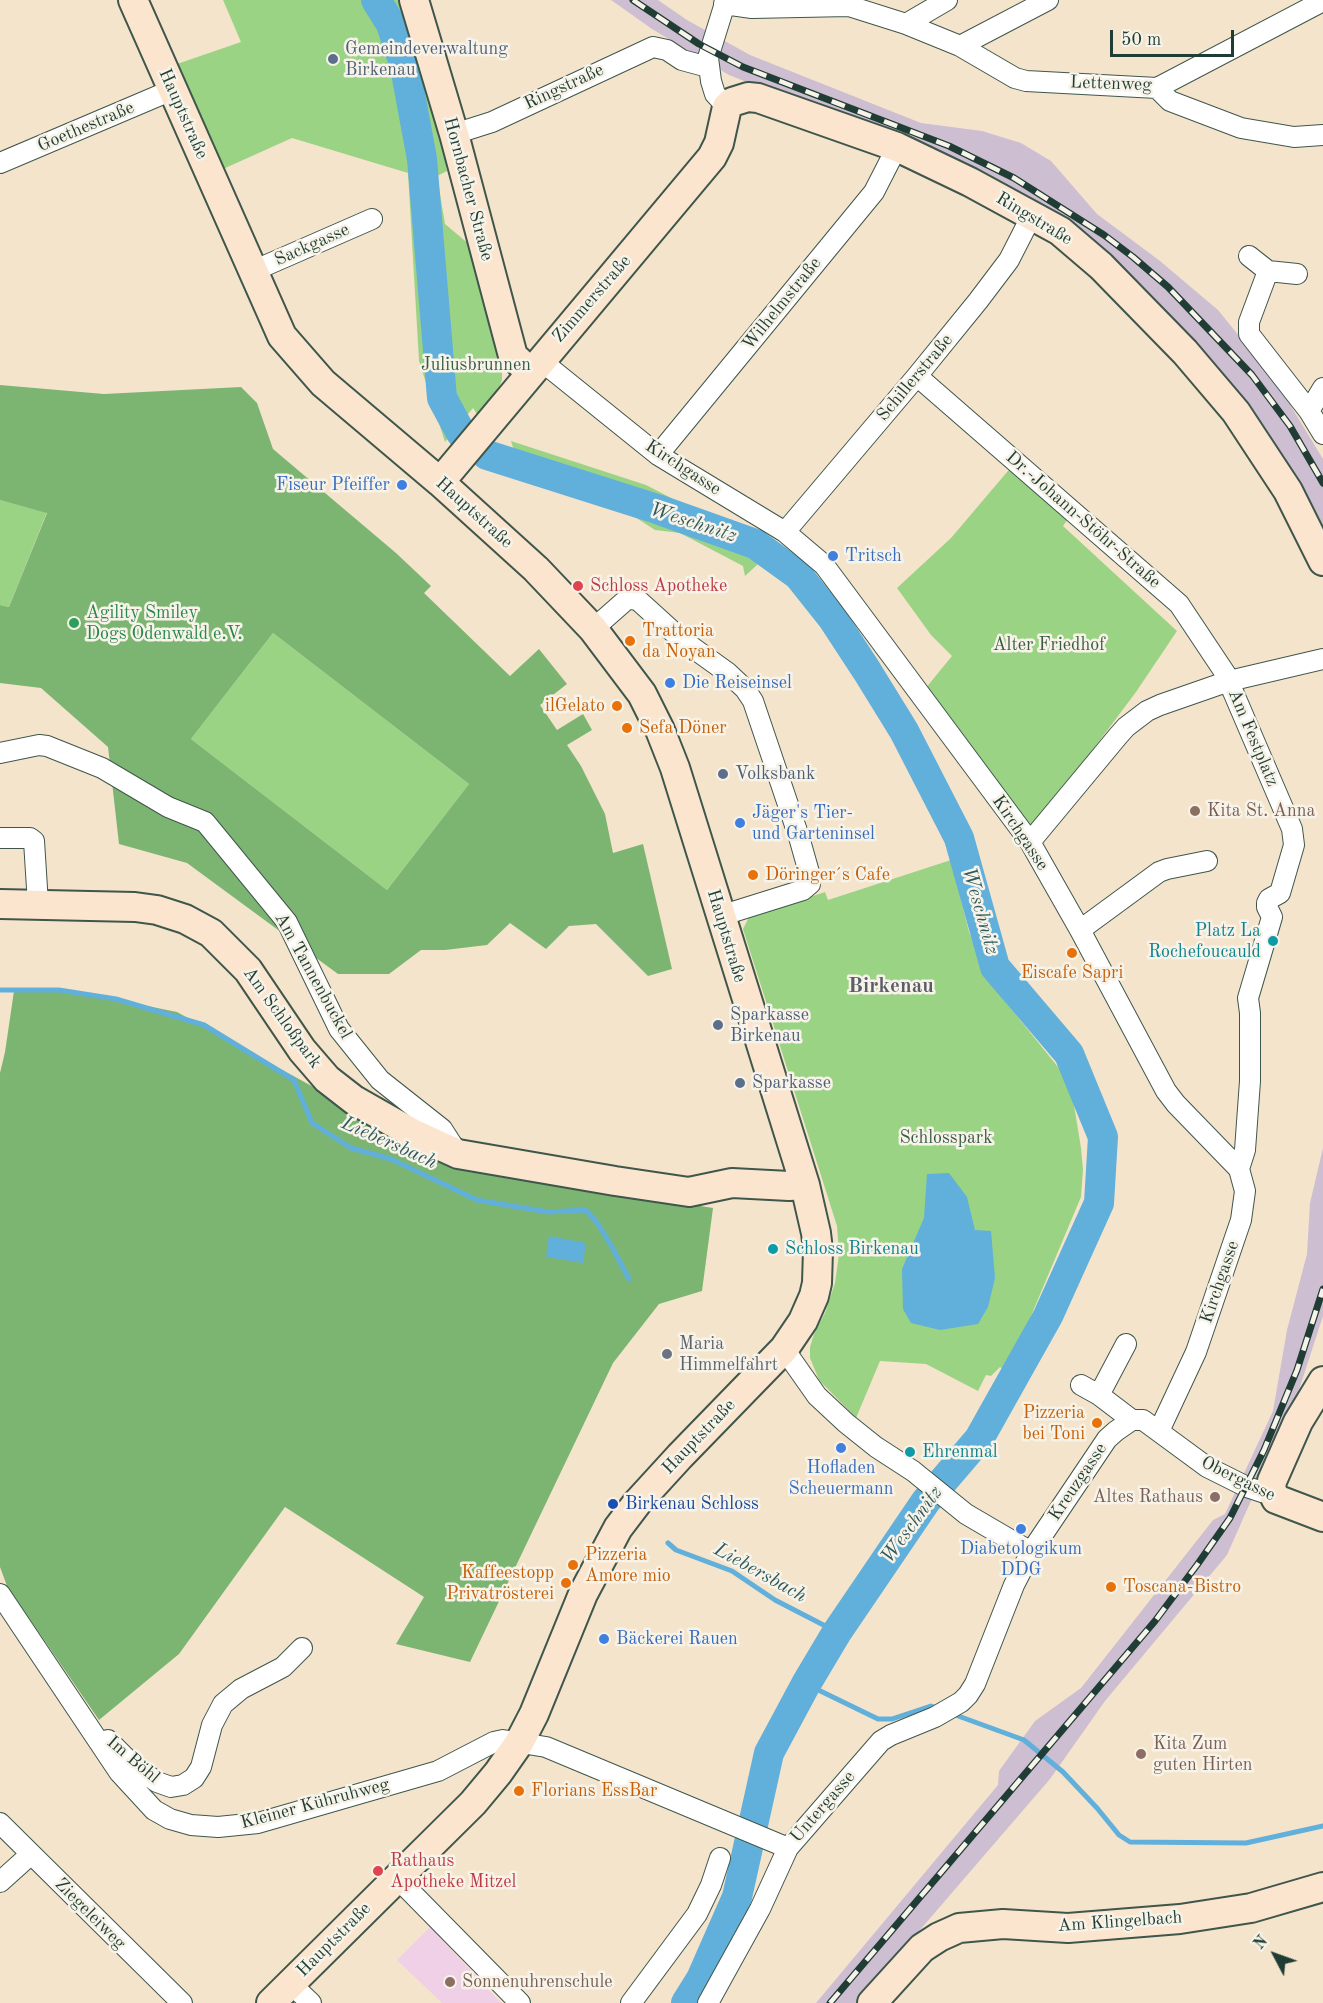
<!DOCTYPE html>
<html>
<head>
<meta charset="utf-8">
<style>
  body { margin:0 }
  #map { position:relative; width:1323px; height:2003px; overflow:hidden; background:#f5e4cc; font-family:"Old Standard TT",serif }
  canvas { display:block }
  .north { position:absolute; left:1245px; top:1925px; width:60px; height:60px; -webkit-text-stroke:4px #f7f3e8; paint-order:stroke; rotate:311deg; font-size:16px; font-weight:700; line-height:24px; text-align:center; color:#1f3d34 }
  .north::after { content:''; display:block; margin:auto; width:21px; height:27px; background:#1f3d34; clip-path:polygon(50% 0,100% 100%,50% 72%,0 100%) }
  .scale { position:absolute; left:1110px; top:30px; width:124px; height:27px; box-sizing:border-box; border:3px solid #1f3d34; border-top:0; padding-left:8px; font-size:18px; line-height:21px; white-space:nowrap; color:#1f3d34; -webkit-text-stroke:4px #f7f3e8; paint-order:stroke }
</style>
</head>
<body>
<div id="map">
<canvas width="1323" height="2003"></canvas>
<div class="north">N</div>
<div class="scale">50 m</div>
</div>
<script>
const c = document.querySelector('canvas').getContext('2d');
c.lineJoin = 'round';
function fill(path, color) {
  c.fillStyle = color;
  c.fill(path, 'evenodd');
}
function toPath(rows) {
  const path = new Path2D();
  for (const r of rows) {
    path.moveTo(r[0], r[1]);
    for (let i = 2; i < r.length; i += 2) path.lineTo(r[i], r[i + 1]);
  }
  return path;
}
function strokePath(path, color, width, dash) {
  c.strokeStyle = color;
  c.lineWidth = width;
  c.lineCap = dash ? 'butt' : 'round';
  c.setLineDash(dash || []);
  c.stroke(path);
}
function label(font, color, halo, rows, align = 'center') {
  c.font = font + ' "Old Standard TT",serif';
  c.lineWidth = 5;
  c.setLineDash([]);
  c.textBaseline = 'middle';
  c.strokeStyle = halo;
  c.fillStyle = color;
  for (const [text, x, y, turn = 0] of rows) {
    c.save();
    c.translate(x, y);
    c.rotate((+turn || 0) * Math.PI / 180);
    c.textAlign = isNaN(turn) ? turn : align;
    if (halo) c.strokeText(text, 0, 0);
    c.fillText(text, 0, 0);
    c.restore();
  }
}
const built = toPath([
  [430,1927,501,2003,442,2003,397,1960]
]);
const industrial = toPath([
  [611,0,658,0,687,20,750,55,921,123,982,131,1021,143,1051,161,1097,214,1160,261,1218,310,1275,380,1323,459,1323,543,1185,338,949,163,729,75,652,29],
  [1323,1148,1323,1316,1296,1399,1227,1555,1105,1701,1050,1779,857,2003,816,2003,998,1785,999,1771,1035,1721,1081,1688,1213,1520,1225,1514,1273,1411,1287,1330,1307,1254,1310,1203]
]);
const green = toPath([
  [223,0,398,0,415,24,436,103,447,171,437,176,445,224,482,255,475,265,502,369,502,380,498,390,477,414,473,408,445,442,419,361,408,173,292,138,223,169,177,64,241,42],
  [511,441,646,485,706,516,763,553,757,565,745,576,743,566,680,533,655,530,598,493,541,476,517,460],
  [1013,465,1071,515,1063,526,1177,631,1136,692,1037,824,1024,824,925,689,952,656,931,635,897,588,951,538],
  [0,500,47,512,9,607,0,605],
  [273,633,469,784,387,890,191,739],
  [951,860,969,932,985,969,1000,995,1066,1077,1074,1105,1081,1148,1083,1170,1081,1197,1015,1354,1004,1370,1000,1367,991,1376,986,1375,978,1391,926,1364,880,1361,856,1418,819,1380,810,1358,810,1347,814,1334,825,1313,835,1283,839,1254,837,1226,743,929,749,917,825,892,828,900]
]);
const forest = toPath([
  [0,385,104,394,241,387,257,403,273,449,396,553,431,586,424,593,510,676,539,649,567,684,540,705,557,730,583,714,592,730,567,745,581,766,605,814,613,853,643,844,672,969,648,976,596,924,569,926,546,949,510,923,487,945,445,950,421,950,389,974,338,974,187,863,119,844,108,747,41,688,0,683,0,605,9,607,47,513,0,500],
  [273,633,469,784,387,890,191,739],
  [14,991,79,992,177,1012,459,1167,713,1208,702,1291,659,1304,613,1363,470,1662,396,1644,424,1597,285,1507,179,1654,99,1720,7,1586,0,1567,0,1073,5,1052]
]);
const water = toPath([
  [949,1173,967,1197,975,1230,991,1231,995,1278,988,1307,978,1324,940,1330,911,1323,903,1309,902,1269,924,1218,927,1174],
  [549,1236,586,1243,583,1263,546,1257]
]);
const stream = toPath([
  [0,990,59,990,116,999,204,1025,294,1080,312,1123,351,1148,391,1159,477,1200,548,1212,586,1210,598,1224,612,1247,629,1279],
  [668,1543,676,1550,732,1571,775,1600,837,1632],
  [806,1684,878,1719,892,1719,931,1706,939,1709],
  [950,1713,1024,1740,1063,1772,1097,1808,1119,1835,1130,1842,1246,1843,1323,1826]
]);
const river = toPath([
  [376,0,391,24,405,67,422,159,442,398,461,433,487,455,657,509,755,544,798,575,833,619,867,671,904,731,959,838,995,967,1069,1054,1103,1137,1099,1203,1048,1316,979,1439,926,1501,837,1632,806,1684,769,1753,737,1897,701,1979,686,2003]
]);
const street = toPath([
  [726,0,708,58,711,81,715,94,727,107],
  [724,4,752,8,849,6,906,24,960,46,1015,78,1026,81,1157,88,1323,1],
  [906,24,947,0],
  [960,46,1048,0],
  [1157,88,1170,101,1241,128,1294,137,1323,135],
  [454,134,492,122,653,47,667,50,682,60,708,67],
  [0,163,172,90],
  [1249,256,1268,271,1249,322,1249,334,1309,411],
  [253,271,372,219],
  [1268,271,1297,274],
  [540,360,658,455,785,532,824,565,1030,842,1080,930,1166,1091,1176,1104,1239,1169,1245,1191,1241,1220,1196,1352,1159,1431],
  [917,376,1179,604,1225,673,1292,829,1294,845,1280,893,1269,899,1267,903,1267,907,1272,917,1248,998,1250,1013,1250,1081,1245,1150,1239,1169],
  [1323,388,1309,411,1323,434],
  [658,455,874,192,897,147],
  [785,532,917,376,978,301,1009,260,1032,215],
  [593,629,626,600,632,599,639,601,682,640,728,673,745,689,753,701,799,837,810,876,810,884,803,890,720,916],
  [0,753,39,745,47,746,102,768,168,807,205,822,287,922,339,1029,380,1080,442,1129,458,1154],
  [0,838,30,838,34,841,38,904],
  [1030,842,1118,736,1126,727,1147,711,1160,705,1229,681,1323,659],
  [1080,930,1159,872,1167,869,1207,861],
  [784,1349,817,1396,846,1423,876,1447,913,1471,966,1514,1031,1552],
  [1081,1385,1099,1395,1132,1420],
  [1099,1395,1126,1344],
  [0,1594,119,1772,154,1810,170,1819,191,1825,218,1827,258,1823,438,1771,494,1742,503,1740,546,1747,788,1848],
  [108,1740,133,1765,157,1782,171,1787,183,1785,194,1778,201,1767,212,1725,223,1704,241,1689,283,1667,302,1648],
  [0,1823,182,2003],
  [397,1878,520,2003],
  [0,1882,30,1855],
  [290,1983,311,2003],
  [631,2003,697,1914,711,1885,720,1858],
  [708,2003,760,1909,788,1848,881,1741,891,1735,935,1717,961,1702,968,1695,975,1684,1014,1585,1031,1552,1107,1439,1116,1431,1132,1420,1143,1420,1207,1467,1247,1487,1262,1492,1271,1492]
]);
const secondary = toPath([
  [133,0,282,336,323,383,440,482,536,569,593,629,642,694,660,730,675,768,805,1185,816,1233,818,1250,817,1283,814,1296,803,1321,784,1349,680,1456,637,1503,618,1528,583,1594,534,1714,519,1743,498,1773,473,1803,271,2003],
  [414,0,454,134,513,356,530,372],
  [440,482,712,157,719,143,727,107,732,102,748,97,758,98,897,147,970,182,1060,231,1101,266,1185,352,1236,412,1288,491,1323,561],
  [0,904,135,907,157,910,185,919,211,933,248,970,302,1050,327,1079,354,1100,412,1133,458,1154,615,1181,689,1192,732,1183,789,1186,805,1185],
  [1323,1381,1298,1422,1272,1481,1271,1489,1276,1499,1323,1517],
  [872,2003,922,1948,939,1937,959,1928,1003,1924,1068,1928,1180,1919,1251,1908,1323,1887]
]);
const rail = toPath([
  [633,0,699,44,743,67,949,146,1014,178,1104,235,1133,257,1168,287,1252,375,1290,426,1323,483],
  [830,2003,1155,1621,1197,1565,1230,1518,1264,1450,1297,1370,1323,1289]
]);
const markers = [
  [333,59,6,"#5c6f8a"],
  [402,485,6,"#3f7fe0"],
  [833,556,6,"#3f7fe0"],
  [578,586,6,"#e0444e"],
  [74,623,6,"#2e9e5b"],
  [630,641,6,"#e8710a"],
  [670,683,6,"#3f7fe0"],
  [617,706,6,"#e8710a"],
  [627,728,6,"#e8710a"],
  [723,774,6,"#5c6f8a"],
  [1195,811,6,"#8d6e63"],
  [740,823,6,"#3f7fe0"],
  [753,875,6,"#e8710a"],
  [1273,941,6,"#0f9aa8"],
  [1072,953,6,"#e8710a"],
  [718,1025,6,"#5c6f8a"],
  [740,1083,6,"#5c6f8a"],
  [773,1249,6,"#0f9aa8"],
  [667,1354,6,"#6b7280"],
  [1097,1423,6,"#e8710a"],
  [841,1448,6,"#3f7fe0"],
  [910,1452,6,"#0f9aa8"],
  [1215,1497,6,"#8d6e63"],
  [613,1504,6,"#1a4fb4"],
  [1021,1529,6,"#3f7fe0"],
  [573,1565,6,"#e8710a"],
  [566,1583,6,"#e8710a"],
  [1111,1587,6,"#e8710a"],
  [604,1639,6,"#3f7fe0"],
  [1141,1754,6,"#8d6e63"],
  [519,1791,6,"#e8710a"],
  [378,1871,6,"#e0444e"],
  [450,1982,6,"#8d6e63"]
];
const serviceNames = [
  ["Gemeindeverwaltung",345,49],
  ["Birkenau",345,70],
  ["Volksbank",735,774],
  ["Sparkasse",730,1015],
  ["Birkenau",730,1036],
  ["Sparkasse",752,1083]
];
const streetNames = [
  ["Lettenweg",1111,84,2],
  ["Ringstraße",564,87,-25],
  ["Hauptstraße",183,114,66],
  ["Goethestraße",86,127,-23],
  ["Hornbacher Straße",468,189,75],
  ["Ringstraße",1034,219,31],
  ["Sackgasse",312,245,-24],
  ["Zimmerstraße",592,299,-49],
  ["Wilhelmstraße",782,304,-51],
  ["Schillerstraße",915,378,-50],
  ["Kirchgasse",683,468,33],
  ["Hauptstraße",474,513,42],
  ["Dr.-Johann-Stöhr-Straße",1083,520,41],
  ["Am Festplatz",1253,738,67],
  ["Kirchgasse",1020,833,56],
  ["Hauptstraße",726,936,73],
  ["Am Tannenbuckel",313,976,61],
  ["Am Schloßpark",282,1018,54],
  ["Kirchgasse",1220,1282,-71],
  ["Hauptstraße",699,1437,-46],
  ["Obergasse",1238,1479,26],
  ["Kreuzgasse",1078,1482,-56],
  ["Im Böhl",133,1760,40],
  ["Kleiner Kühruhweg",315,1804,-15],
  ["Untergasse",823,1807,-49],
  ["Ziegeleiweg",90,1914,45],
  ["Am Klingelbach",1120,1922,-4],
  ["Hauptstraße",334,1940,-45]
];
const parkNames = [
  ["Juliusbrunnen",476,365],
  ["Alter Friedhof",1049,645],
  ["Schlosspark",946,1138]
];
const shopNames = [
  ["Fiseur Pfeiffer",390,485,"right"],
  ["Tritsch",845,556],
  ["Die Reiseinsel",682,683],
  ["Jäger's Tier-",752,813],
  ["und Garteninsel",752,834],
  ["Hofladen",841,1468,"center"],
  ["Scheuermann",841,1489,"center"],
  ["Diabetologikum",1021,1549,"center"],
  ["DDG",1021,1570,"center"],
  ["Bäckerei Rauen",616,1639]
];
const healthNames = [
  ["Schloss Apotheke",590,586],
  ["Rathaus",390,1861],
  ["Apotheke Mitzel",390,1882]
];
const leisureNames = [
  ["Agility Smiley",86,613],
  ["Dogs Odenwald e.V.",86,634]
];
const foodNames = [
  ["Trattoria",642,631],
  ["da Noyan",642,652],
  ["ilGelato",605,706,"right"],
  ["Sefa Döner",639,728],
  ["Döringer´s Cafe",765,875],
  ["Eiscafe Sapri",1072,973,"center"],
  ["Pizzeria",1085,1413,"right"],
  ["bei Toni",1085,1434,"right"],
  ["Pizzeria",585,1555],
  ["Amore mio",585,1576],
  ["Kaffeestopp",554,1573,"right"],
  ["Privatrösterei",554,1594,"right"],
  ["Toscana-Bistro",1123,1587],
  ["Florians EssBar",531,1791]
];
const educationNames = [
  ["Kita St. Anna",1207,811],
  ["Altes Rathaus",1203,1497,"right"],
  ["Kita Zum",1153,1744],
  ["guten Hirten",1153,1765],
  ["Sonnenuhrenschule",462,1982]
];
const cultureNames = [
  ["Platz La",1261,931,"right"],
  ["Rochefoucauld",1261,952,"right"],
  ["Schloss Birkenau",785,1249],
  ["Ehrenmal",922,1452]
];
const worshipNames = [
  ["Maria",679,1344],
  ["Himmelfahrt",679,1365]
];
const transitNames = [
  ["Birkenau Schloss",625,1504]
];
const waterNames = [
  ["Weschnitz",693,523,18],
  ["Weschnitz",980,911,74],
  ["Liebersbach",389,1143,24],
  ["Weschnitz",912,1525,-54],
  ["Liebersbach",760,1573,29]
];
const quarterNames = [
  ["Birkenau",891,986]
];
fill(built, '#efd0e6');
fill(industrial, '#cdbed2');
fill(green, '#9bd385');
fill(forest, '#7cb572');
fill(water, '#61afdb');
strokePath(stream, '#61afdb', 5);
strokePath(river, '#61afdb', 30);
strokePath(street, '#3f564b', 22);
strokePath(secondary, '#3f564b', 32);
strokePath(street, '#fff', 20);
strokePath(secondary, '#fbe5cf', 28);
strokePath(rail, '#1f3d34', 7);
strokePath(rail, '#f7f3e8', 4.5, [14]);
for (const [x, y, r, color] of markers) {
  const dot = new Path2D();
  dot.arc(x, y, r, 0, 2 * Math.PI);
  c.fillStyle = color;
  c.fill(dot);
  strokePath(dot, '#f7f3e8', 2);
}
label('18px', '#4e5e75', '#f7f3e8', serviceNames, 'left');
label('18px', '#1f3d34', '#f7f3e8', streetNames);
label('18px', '#385b44', '#f7f3e8', parkNames);
label('18px', '#366cbe', '#f7f3e8', shopNames, 'left');
label('18px', '#be3a42', '#f7f3e8', healthNames, 'left');
label('18px', '#27864d', '#f7f3e8', leisureNames, 'left');
label('18px', '#c56008', '#f7f3e8', foodNames, 'left');
label('18px', '#785e54', '#f7f3e8', educationNames, 'left');
label('18px', '#0d838f', '#f7f3e8', cultureNames, 'left');
label('18px', '#5b616d', '#f7f3e8', worshipNames, 'left');
label('18px', '#164399', '#f7f3e8', transitNames, 'left');
label('italic 20px', '#305a5e', '#f7f3e8', waterNames);
label('bold 21px', '#5a5c69', '#f7f3e8', quarterNames);
</script>
</body>
</html>
